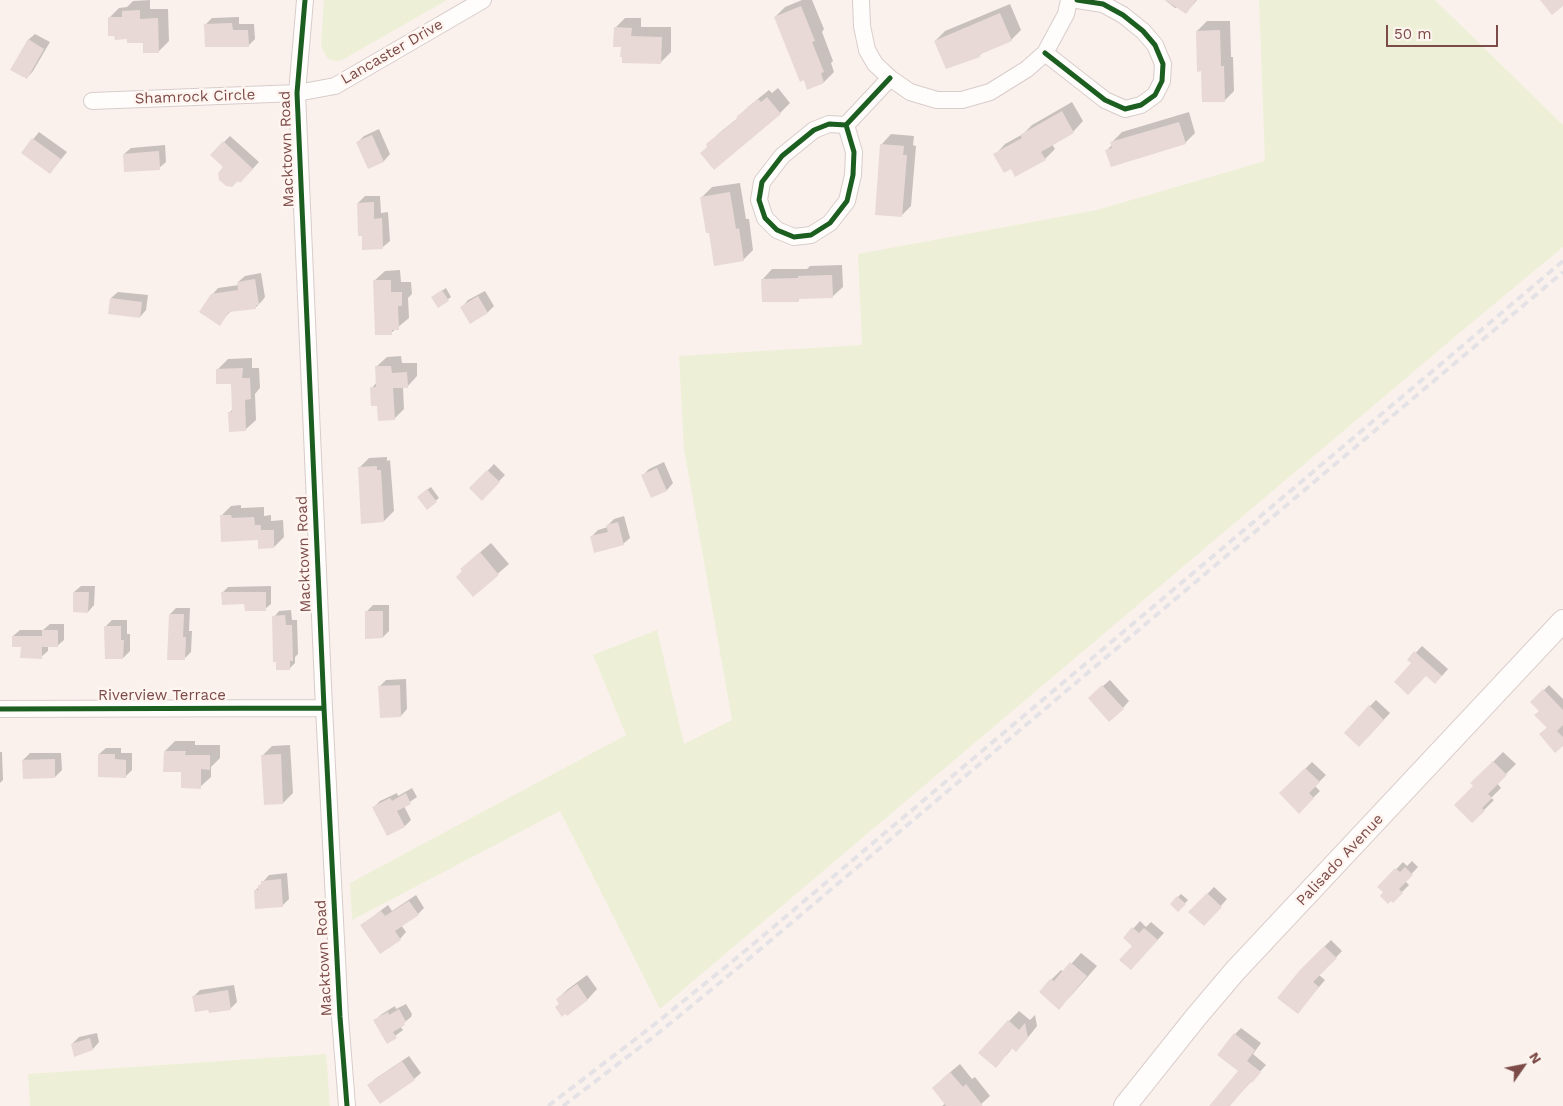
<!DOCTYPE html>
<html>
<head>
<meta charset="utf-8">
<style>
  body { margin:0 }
  #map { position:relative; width:1563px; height:1106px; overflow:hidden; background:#faf1ed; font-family:"Work Sans",sans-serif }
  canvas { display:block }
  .north { position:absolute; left:1498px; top:1041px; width:50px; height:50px; -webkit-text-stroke:4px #fff5f0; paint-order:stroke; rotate:57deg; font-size:14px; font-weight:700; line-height:20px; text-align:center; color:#7c4b48 }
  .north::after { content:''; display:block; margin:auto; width:18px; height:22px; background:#7c4b48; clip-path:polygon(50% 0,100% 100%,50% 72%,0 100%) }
  .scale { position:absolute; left:1386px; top:25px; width:112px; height:22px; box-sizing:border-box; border:2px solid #7c4b48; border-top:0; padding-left:6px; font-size:15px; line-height:18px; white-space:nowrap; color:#7c4b48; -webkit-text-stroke:4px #fff5f0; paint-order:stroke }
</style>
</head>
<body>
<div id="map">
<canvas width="1563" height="1106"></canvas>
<div class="north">N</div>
<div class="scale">50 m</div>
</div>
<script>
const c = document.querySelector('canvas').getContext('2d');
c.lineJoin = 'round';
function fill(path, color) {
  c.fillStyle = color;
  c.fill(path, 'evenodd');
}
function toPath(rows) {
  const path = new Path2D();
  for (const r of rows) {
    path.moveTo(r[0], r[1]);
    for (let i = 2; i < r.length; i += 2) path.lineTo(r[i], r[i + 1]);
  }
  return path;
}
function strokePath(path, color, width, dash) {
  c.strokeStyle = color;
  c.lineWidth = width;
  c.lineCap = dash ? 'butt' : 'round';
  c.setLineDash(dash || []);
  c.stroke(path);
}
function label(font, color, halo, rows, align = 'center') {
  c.font = font + ' "Work Sans",sans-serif';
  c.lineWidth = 5;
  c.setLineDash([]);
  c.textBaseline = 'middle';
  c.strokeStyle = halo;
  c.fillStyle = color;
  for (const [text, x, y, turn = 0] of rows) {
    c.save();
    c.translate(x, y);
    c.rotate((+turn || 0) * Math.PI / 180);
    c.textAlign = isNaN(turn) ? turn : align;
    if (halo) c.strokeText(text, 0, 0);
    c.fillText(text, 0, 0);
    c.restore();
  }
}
const green = toPath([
  [324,0,447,0,342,60,337,61,330,60,326,56,321,46],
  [1259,0,1435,0,1563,125,1563,247,1470,324,660,1009,560,811,352,920,350,883,626,735,593,655,657,630,684,744,732,720,684,449,679,356,862,345,858,254,1097,210,1265,161],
  [326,1054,330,1106,30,1106,28,1074]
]);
const shadow = toPath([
  [150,0,150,9,168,9,169,41,158,52,144,41,128,38,109,18,119,8,127,7,133,1],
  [802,0,812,0,824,29,822,32,833,61,831,63,834,72,824,82,808,88,775,17,785,7],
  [1165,0,1197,0,1186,13,1178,7,1175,8],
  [1010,4,1021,30,1011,40,984,51,979,56,935,41,945,31],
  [239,17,239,24,254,24,255,39,248,46,206,24,212,18],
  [625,18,641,18,641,27,671,27,671,52,661,62,622,46,615,28],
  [1207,21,1230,21,1231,57,1233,57,1234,91,1224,101,1203,70,1197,31],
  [35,34,50,42,33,71,27,78,28,40],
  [778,88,790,103,780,113,708,147,718,134,739,117,748,107,769,90,772,93],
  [1072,102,1083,121,1073,132,1052,144,1055,149,1045,159,1012,167,995,155,1005,144,1023,134,1032,125],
  [1189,112,1195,133,1185,143,1107,150,1112,145,1112,142,1122,132],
  [379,129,390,154,384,161,368,168,357,143,364,136],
  [39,132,67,152,50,173,22,153],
  [891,134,914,136,913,145,916,146,911,206,901,216,881,145],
  [230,136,259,162,247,175,238,180,225,167,224,142],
  [165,145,166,162,159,168,124,154,131,148],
  [740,183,746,219,749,219,753,250,743,260,710,231,702,197,712,187],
  [365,196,380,196,381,213,388,212,390,241,383,247,358,203],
  [842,265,843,287,832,297,801,298,798,300,762,280,772,269,807,269,810,266],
  [400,270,401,282,411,282,412,294,408,298,409,318,391,333,374,281,385,271],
  [261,273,265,297,262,301,256,307,231,311,219,324,212,295,218,288,239,285,238,282,245,276],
  [446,288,451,297,439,306,436,294],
  [485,291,494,306,488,312,462,307,468,300],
  [118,292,148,295,146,310,140,317,111,298],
  [401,356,402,363,417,363,417,376,407,387,403,387,404,409,394,419,378,405,372,388,377,382,376,367,387,357],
  [252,358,252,368,259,368,260,388,255,394,256,420,245,430,230,412,233,409,232,382,218,369,228,359],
  [387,457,387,461,390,460,394,511,384,521,359,468,369,458],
  [664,462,673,483,667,490,652,497,642,476,649,469],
  [494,464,505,475,482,499,471,488],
  [431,487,439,498,427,508,421,494],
  [241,505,241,508,264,507,264,516,271,515,271,521,283,520,284,537,274,547,221,516,231,506],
  [624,516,630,538,623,544,591,537,598,530,608,527,608,525,614,519],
  [491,543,509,564,473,595,472,559],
  [81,586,95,586,94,605,88,612,74,592],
  [271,586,271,604,265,609,222,593,228,587],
  [373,605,389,605,389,631,383,637,366,612],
  [176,608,190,608,189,631,192,631,191,652,184,659,170,614],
  [291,610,292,620,297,620,298,654,295,657,295,663,289,669,274,617,279,611],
  [112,620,127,620,127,634,130,634,130,651,123,658,106,626],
  [50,624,64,624,64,640,57,646,48,646,48,651,41,657,22,646,13,636,20,630,43,630],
  [1422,646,1448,669,1442,676,1413,663,1409,660],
  [406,679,407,709,401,716,380,686,386,680],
  [1110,680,1129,701,1123,708,1096,692],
  [1549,685,1563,699,1563,745,1540,734,1548,727,1541,710,1532,702],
  [1376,700,1390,713,1366,739,1370,706],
  [175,741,195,741,195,745,220,745,220,758,211,767,211,777,200,787,183,771,165,751],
  [290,745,293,793,283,803,262,756,272,746],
  [106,748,121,748,121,753,132,753,132,770,126,776,99,754],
  [0,752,2,752,3,780,0,783],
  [1503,752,1516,764,1497,783,1501,788,1491,798,1494,800,1472,822,1475,786,1472,783],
  [30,753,61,753,62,770,55,777,23,760],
  [1312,762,1326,775,1315,786,1320,791,1299,812,1281,793],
  [412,788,417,797,404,806,411,820,405,826,374,807,380,801,397,793,398,796],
  [1412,861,1418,867,1405,881,1409,885,1393,901,1379,887,1403,862,1407,866],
  [287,873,289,899,282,906,255,891,269,875],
  [1214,887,1227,899,1210,918,1190,912],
  [1181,894,1188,900,1178,910,1171,904],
  [416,895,424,908,418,914,401,925,406,932,400,939,362,925,388,905,392,911],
  [1140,921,1146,927,1151,922,1164,933,1137,962,1134,945,1125,938],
  [1331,940,1342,951,1319,975,1325,980,1298,1012,1300,971],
  [1081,953,1097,966,1069,998,1051,980,1061,970,1064,972],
  [587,975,597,989,587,1000,560,1004,557,999,568,989],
  [234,985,237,1002,231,1008,209,1008,194,996,200,990],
  [406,1004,412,1014,411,1017,400,1026,403,1030,387,1042,375,1020,382,1014,395,1006,396,1009],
  [1019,1011,1030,1020,1035,1015,1037,1026,1026,1040,1013,1047,1006,1056,1009,1021],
  [1241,1028,1261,1043,1253,1054,1266,1065,1229,1106,1222,1106,1239,1071,1235,1034],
  [97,1033,99,1042,93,1049,72,1044,79,1037],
  [409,1056,421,1073,414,1079,368,1086,375,1079],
  [960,1064,972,1079,975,1077,990,1096,979,1106,942,1106,946,1103,942,1079]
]);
const building = toPath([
  [1165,0,1196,0,1186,14],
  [1540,0,1563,0,1563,6,1552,15],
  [801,6,815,41,812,42,824,72,821,73,824,83,807,90,804,80,800,82,774,17],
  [140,10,140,19,158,18,159,53,143,53,143,43,127,43,127,39,115,40,114,36,108,36,108,17,122,17,122,11],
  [1000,13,1012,41,979,55,980,57,946,69,934,41],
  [232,23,233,30,248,30,249,47,205,47,204,24],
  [614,27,632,28,631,36,662,37,661,64,622,63,622,57,620,57,621,47,613,47],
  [1220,30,1221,66,1224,66,1225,102,1202,102,1201,71,1197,72,1196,31],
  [28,39,44,49,27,79,10,70],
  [767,97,781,114,714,170,700,153,707,147,706,144,738,118,736,117,758,99,761,102],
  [1062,111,1074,133,1041,152,1046,160,1015,177,1011,169,1004,173,993,154,1022,138,1020,135],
  [1179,122,1186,144,1111,167,1105,150,1112,148,1110,142],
  [372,135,384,162,368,169,356,142],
  [32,138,61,159,50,174,21,153],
  [223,141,253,169,240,183,238,181,232,187,226,186,219,180,218,173,223,167,210,155],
  [880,144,904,146,903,155,907,155,902,217,875,215],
  [159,151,160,170,124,172,123,154],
  [730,192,736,229,739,228,744,261,714,266,709,233,706,233,700,197],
  [374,202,374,219,382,218,383,249,362,250,362,236,358,236,357,203],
  [832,275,833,298,799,299,799,302,762,302,761,279,798,278,798,276],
  [255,279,259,305,256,305,256,309,229,312,220,326,199,312,211,294,238,290,237,282],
  [373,280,391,280,391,292,402,292,402,306,398,306,399,330,392,330,392,335,375,335],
  [442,290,449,301,438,308,431,297],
  [478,296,488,313,470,324,460,307],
  [110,298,142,302,140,318,108,314],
  [375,366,391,366,392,373,407,372,408,388,393,388,395,420,378,421,377,406,371,406,370,387,376,387],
  [243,368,242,378,250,378,251,399,245,400,246,431,229,432,228,412,232,412,231,384,216,384,216,369],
  [377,466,377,470,381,470,384,522,361,524,358,467],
  [657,468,667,491,651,498,641,475],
  [487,470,500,482,482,501,469,488],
  [427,489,437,502,427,510,417,497],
  [220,515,231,515,232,518,254,517,255,525,261,525,261,530,274,530,274,548,258,549,258,540,221,542],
  [618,522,624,545,594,553,590,536,608,532,606,525],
  [480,552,499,575,473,597,456,577,462,571,460,569],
  [73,592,89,592,88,613,73,612],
  [221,592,266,592,266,611,245,611,244,604,222,605],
  [365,611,383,611,383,638,365,639],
  [169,614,184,614,183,637,186,637,185,660,167,660],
  [285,615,286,625,292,625,293,661,290,661,290,670,276,670,276,662,273,662,272,616],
  [104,626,121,626,121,640,124,640,123,659,105,659],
  [42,630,58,630,58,647,42,647,42,659,20,658,21,647,12,647,12,636,42,636],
  [1414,651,1442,676,1435,684,1426,676,1408,695,1394,682,1411,663,1407,660],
  [400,685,401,717,380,718,378,686],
  [1102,685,1124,709,1109,722,1088,698],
  [1543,689,1563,710,1563,725,1557,731,1563,737,1563,746,1555,753,1539,734,1547,728,1534,715,1539,711,1530,702],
  [1369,705,1384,720,1359,747,1344,733],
  [164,751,186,751,185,755,210,755,210,770,201,769,201,789,181,788,181,772,163,772],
  [98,754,115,754,115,759,126,760,126,778,98,777],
  [281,754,283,804,264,805,261,755],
  [55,759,55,778,23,779,22,760],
  [1493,761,1507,775,1488,794,1492,798,1482,808,1485,811,1472,823,1454,805,1473,786,1470,783],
  [1305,768,1320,782,1309,793,1314,798,1299,814,1279,793],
  [406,793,411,804,397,811,405,827,387,836,372,807,390,798,392,801],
  [1405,867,1413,875,1399,889,1403,893,1393,903,1391,901,1388,904,1380,896,1383,892,1377,887,1395,868,1400,872],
  [281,879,283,907,255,909,254,890,258,890,258,885,261,885,261,881],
  [1207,893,1222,907,1204,926,1188,912],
  [1177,896,1186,904,1178,912,1170,904],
  [409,901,419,915,395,931,401,940,380,954,360,925,381,911,385,916],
  [1132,927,1139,933,1144,928,1158,940,1131,970,1119,960,1132,946,1123,938],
  [1324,946,1337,958,1313,982,1319,987,1298,1014,1277,998,1299,971],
  [1070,962,1087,976,1059,1010,1039,992,1050,979,1054,981],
  [577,984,588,1000,567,1016,565,1014,562,1017,555,1007,559,1004,556,999],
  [228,990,231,1010,209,1013,208,1010,195,1012,192,996],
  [399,1009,406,1022,404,1023,405,1025,393,1032,397,1038,387,1044,373,1020,388,1012,389,1015],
  [1008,1020,1019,1030,1025,1023,1028,1038,1016,1052,1012,1048,996,1068,978,1053],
  [1234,1033,1255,1050,1247,1061,1261,1072,1252,1083,1251,1081,1230,1106,1209,1106,1238,1071,1217,1055],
  [90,1038,93,1050,74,1057,71,1044],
  [402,1061,415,1080,380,1104,367,1085],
  [950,1072,963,1087,966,1084,983,1106,946,1106,932,1088]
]);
const minor = toPath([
  [305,0,297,93,324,708,340,1017,347,1106],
  [861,0,862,26,867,50,875,64,890,78,910,92,937,100,962,100,990,92,1027,69,1045,53,1066,14,1069,0],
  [1045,53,1105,100,1125,109,1141,105,1155,95,1162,81,1163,64,1155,45,1143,31,1123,15,1103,4,1077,0],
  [92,101,297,93,335,86,483,0],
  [846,125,854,152,853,175,847,201,830,223,811,235,794,237,777,230,765,218,759,200,762,182,782,156,814,130,829,124,846,125,890,78],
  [0,709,324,708]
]);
const secondary = toPath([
  [1125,1106,1196,1017,1235,971,1563,621]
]);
const rail = toPath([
  [548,1106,650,1028,739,956,1563,261],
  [563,1106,656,1035,745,962,1563,272]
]);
const cycleway = toPath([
  [305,0,297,93,324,708,340,1017,347,1106],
  [1045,53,1105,100,1125,109,1141,105,1155,95,1162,81,1163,64,1155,45,1143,31,1123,15,1103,4,1077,0],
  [846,125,854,152,853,175,847,201,830,223,811,235,794,237,777,230,765,218,759,200,762,182,782,156,814,130,829,124,846,125,890,78],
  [0,709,324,708]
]);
const streetNames = [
  ["Lancaster Drive",392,52,-30],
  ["Shamrock Circle",195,97,-2],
  ["Macktown Road",287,149,-92],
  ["Macktown Road",304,554,-92],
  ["Riverview Terrace",162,696],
  ["Palisado Avenue",1340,860,-47],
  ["Macktown Road",324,958,-93]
];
fill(green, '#edf0d6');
fill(shadow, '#0003');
fill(building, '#e9d9d6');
strokePath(minor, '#d8ccca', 18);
strokePath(secondary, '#dbcdca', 24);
strokePath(minor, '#fefdfc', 16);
strokePath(secondary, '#fefdfc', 22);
strokePath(rail, '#e5e2e6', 4, [8, 5]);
strokePath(cycleway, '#1b5e20', 5);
label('15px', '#7c4b48', '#fff5f0', streetNames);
</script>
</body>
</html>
